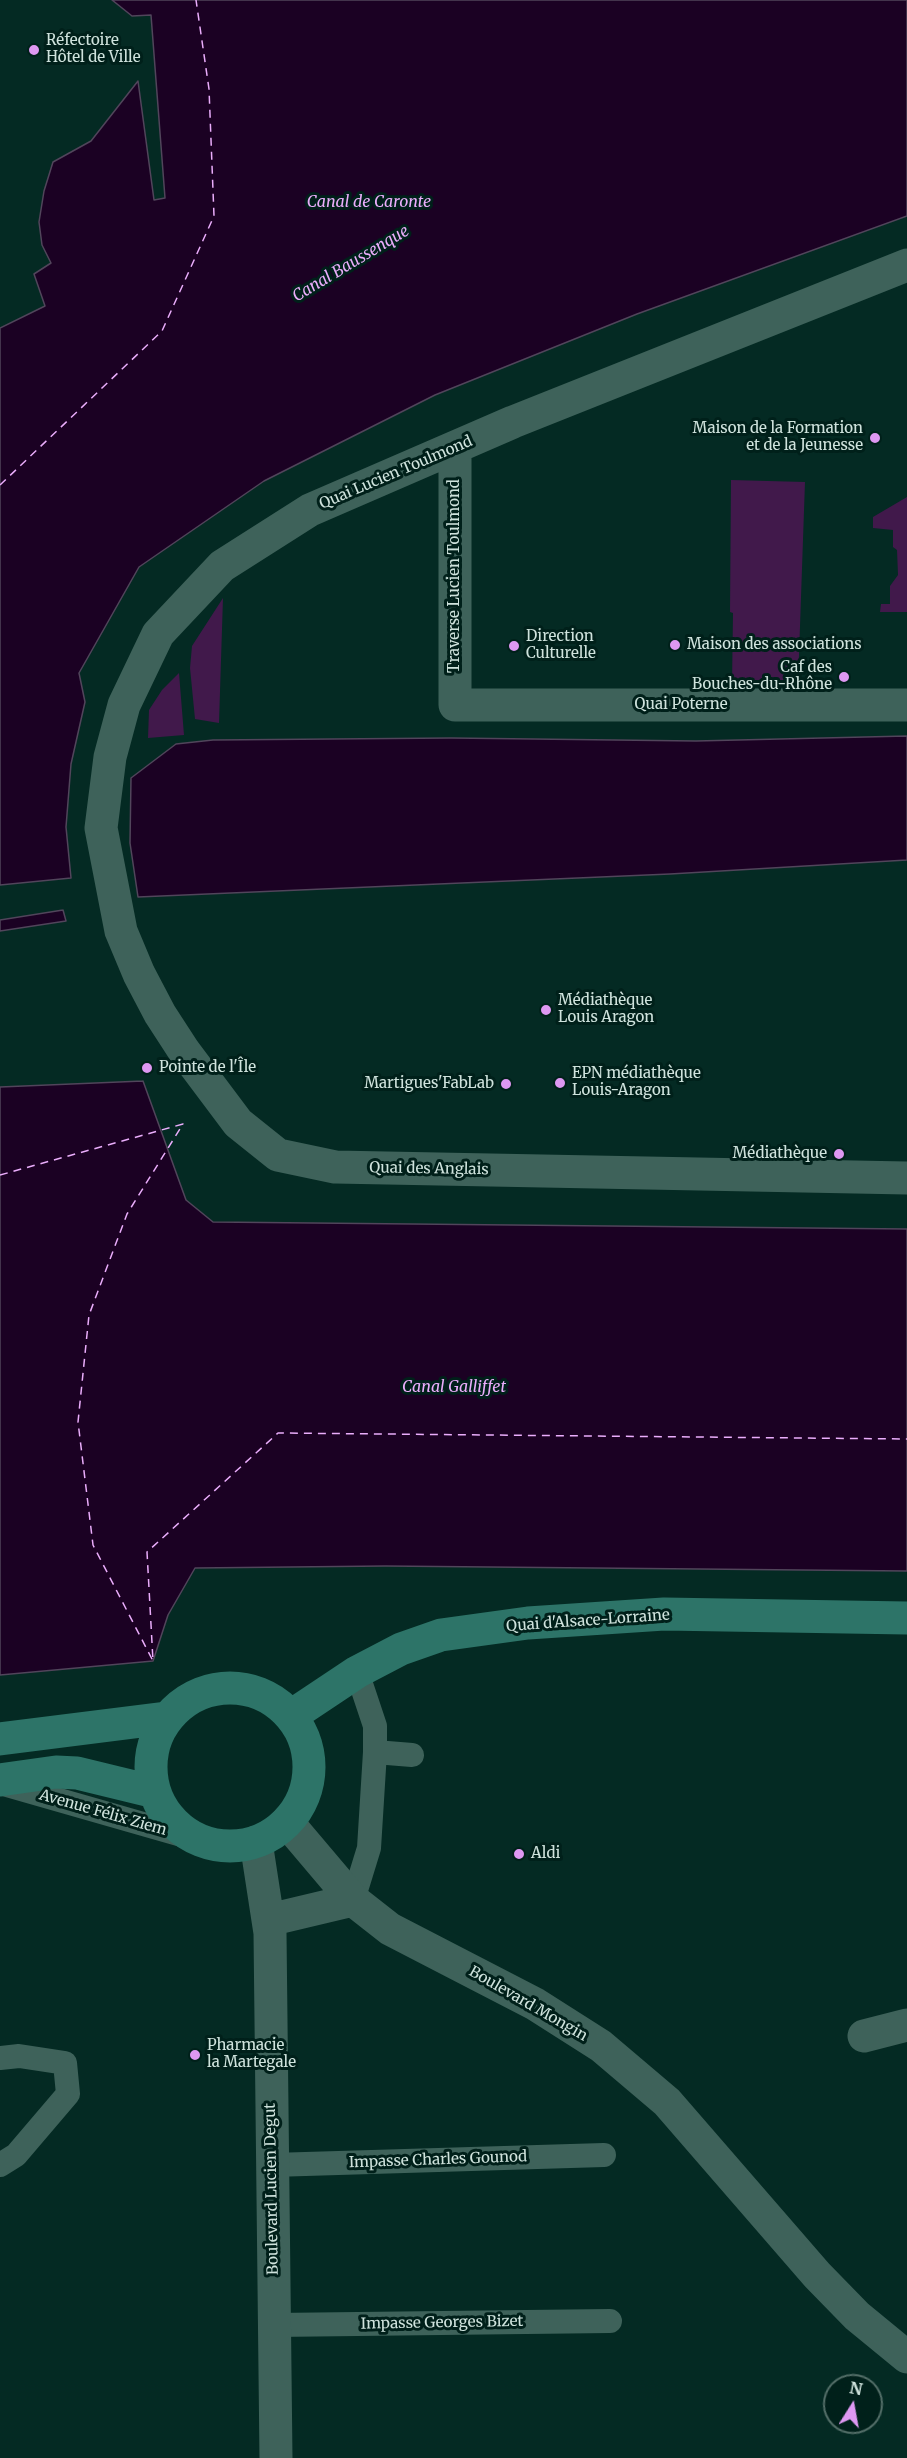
<!DOCTYPE html>
<html>
<head>
<meta charset="utf-8">
<style>
  body { margin:0 }
  #map { position:relative; width:907px; height:2458px; overflow:hidden; background:#042a23; font-family:Merriweather,serif }
  canvas { display:block }
  .north { position:absolute; left:823px; top:2374px; width:60px; height:60px; box-sizing:border-box; background:#00201a; border:2px solid #536e68; border-radius:50%; rotate:11deg; font-size:16px; font-weight:700; line-height:24px; text-align:center; color:#cfe3dd }
  .north::after { content:''; display:block; margin:auto; width:21px; height:27px; background:#de98f2; clip-path:polygon(50% 0,100% 100%,50% 72%,0 100%) }
</style>
</head>
<body>
<div id="map">
<canvas width="907" height="2458"></canvas>
<div class="north">N</div>
</div>
<script>
const c = document.querySelector('canvas').getContext('2d');
c.lineJoin = 'round';
function fill(path, color) {
  c.fillStyle = color;
  c.fill(path, 'evenodd');
}
function toPath(rows) {
  const path = new Path2D();
  for (const r of rows) {
    if (r.length === 3) {
      path.moveTo(r[0] + r[2], r[1]);
      path.arc(r[0], r[1], r[2], 0, 2 * Math.PI);
      continue;
    }
    path.moveTo(r[0], r[1]);
    for (let i = 2; i < r.length; i += 2) path.lineTo(r[i], r[i + 1]);
  }
  return path;
}
function strokePath(path, color, width, dash) {
  c.strokeStyle = color;
  c.lineWidth = width;
  c.lineCap = dash ? 'butt' : 'round';
  c.setLineDash(dash || []);
  c.stroke(path);
}
function label(font, color, halo, rows, align = 'center') {
  c.font = font + ' Merriweather,serif';
  c.lineWidth = 6;
  c.setLineDash([]);
  c.textBaseline = 'middle';
  c.strokeStyle = halo;
  c.fillStyle = color;
  for (const [text, x, y, turn = 0] of rows) {
    c.save();
    c.translate(x, y);
    c.rotate((+turn || 0) * Math.PI / 180);
    c.textAlign = isNaN(turn) ? turn : align;
    if (halo) c.strokeText(text, 0, 0);
    c.fillText(text, 0, 0);
    c.restore();
  }
}
const green = toPath([
  [731,480,805,482,798,684,732,684,733,613,730,612],
  [907,497,907,612,880,612,881,604,890,604,890,586,898,575,897,550,893,547,893,530,873,528,873,517],
  [223,598,219,723,195,719,190,668,192,646],
  [179,673,184,735,148,738,149,710,162,690]
]);
const water = toPath([
  [112,0,907,0,907,216,637,314,435,395,264,481,139,567,79,673,85,702,71,764,66,827,71,878,0,885,0,328,45,306,34,274,51,263,42,245,39,222,44,191,53,162,91,141,138,81,154,200,165,198,151,15,132,16,112,0],
  [907,736,907,860,670,874,138,897,130,843,131,778,176,744,213,740,451,738,696,741,907,736],
  [63,910,66,921,0,931,0,920,63,910],
  [143,1081,186,1200,213,1222,907,1229,907,1571,385,1566,195,1568,168,1615,153,1661,0,1675,0,1087,143,1081]
]);
const ferry = toPath([
  [0,485,162,331,214,216,209,89,196,0],
  [0,1175,183,1124,127,1214,89,1315,78,1422,93,1545,153,1661,147,1552,278,1433,907,1439]
]);
const service = toPath([
  [375,1752,412,1755],
  [0,1783,206,1842],
  [353,1900,369,1848,375,1752,375,1726,357,1672],
  [0,2058,19,2056,65,2063,68,2094,16,2155,0,2165],
  [272,2165,604,2155],
  [274,2325,610,2321]
]);
const minor = toPath([
  [907,265,513,422,310,510,222,566,158,634,124,705,110,757,101,828,121,931,139,974,160,1014,184,1051,238,1123,278,1155,335,1167,907,1178],
  [455,448,455,705,907,705],
  [287,1822,353,1900,390,1929,535,2004,601,2046,667,2102,817,2275,857,2316,907,2357],
  [256,1842,270,1933,276,2458],
  [269,1920,353,1900],
  [864,2036,907,2025]
]);
const secondary = toPath([
  [230,1767,79],
  [291,1716,357,1672,401,1649,441,1635,528,1623,664,1614,907,1618],
  [0,1739,166,1718],
  [0,1780,56,1772,77,1773,155,1792]
]);
const markers = [
  [34,50,6,"#de98f2"],
  [875,438,6,"#de98f2"],
  [675,645,6,"#de98f2"],
  [514,646,6,"#de98f2"],
  [844,677,6,"#de98f2"],
  [546,1010,6,"#de98f2"],
  [147,1068,6,"#de98f2"],
  [560,1083,6,"#de98f2"],
  [506,1084,6,"#de98f2"],
  [839,1154,6,"#de98f2"],
  [519,1854,6,"#de98f2"],
  [195,2055,6,"#de98f2"]
];
const poiNames = [
  ["Réfectoire",46,41],
  ["Hôtel de Ville",46,58],
  ["Maison de la Formation",863,429,"right"],
  ["et de la Jeunesse",863,446,"right"],
  ["Direction",526,637],
  ["Culturelle",526,654],
  ["Maison des associations",687,645],
  ["Caf des",832,668,"right"],
  ["Bouches-du-Rhône",832,685,"right"],
  ["Médiathèque",558,1001],
  ["Louis Aragon",558,1018],
  ["Pointe de l'Île",159,1068],
  ["EPN médiathèque",572,1074],
  ["Louis-Aragon",572,1091],
  ["Martigues'FabLab",494,1084,"right"],
  ["Médiathèque",827,1154,"right"],
  ["Aldi",531,1854],
  ["Pharmacie",207,2046],
  ["la Martegale",207,2063]
];
const streetNames = [
  ["Quai Lucien Toulmond",396,473,-23],
  ["Traverse Lucien Toulmond",455,576,-90],
  ["Quai Poterne",681,705],
  ["Quai des Anglais",429,1169,1],
  ["Quai d'Alsace-Lorraine",588,1621,-4],
  ["Avenue Félix Ziem",103,1813,16],
  ["Boulevard Mongin",528,2004,30],
  ["Impasse Charles Gounod",438,2160,-2],
  ["Boulevard Lucien Degut",272,2189,-91],
  ["Impasse Georges Bizet",442,2323,-1]
];
const waterNames = [
  ["Canal de Caronte",369,202],
  ["Canal Baussenque",351,264,-31],
  ["Canal Galliffet",454,1387]
];
fill(green, '#41194b');
fill(water, '#1b0123');
strokePath(water, '#51455b', 1.5);
strokePath(ferry, '#eaadfb', 1.5, [8, 6]);
strokePath(service, '#3e625a', 24);
strokePath(minor, '#3e625a', 33);
strokePath(secondary, '#2d7468', 33);
for (const [x, y, r, color] of markers) {
  const dot = new Path2D();
  dot.arc(x, y, r, 0, 2 * Math.PI);
  c.fillStyle = color;
  c.fill(dot);
  strokePath(dot, '#00201a', 2);
}
label('15px', '#cfe3dd', '#00201a', poiNames, 'left');
label('15px', '#cfe3dd', '#00201a', streetNames);
label('italic 16px', '#eaadfb', '#00201a', waterNames);
</script>
</body>
</html>
